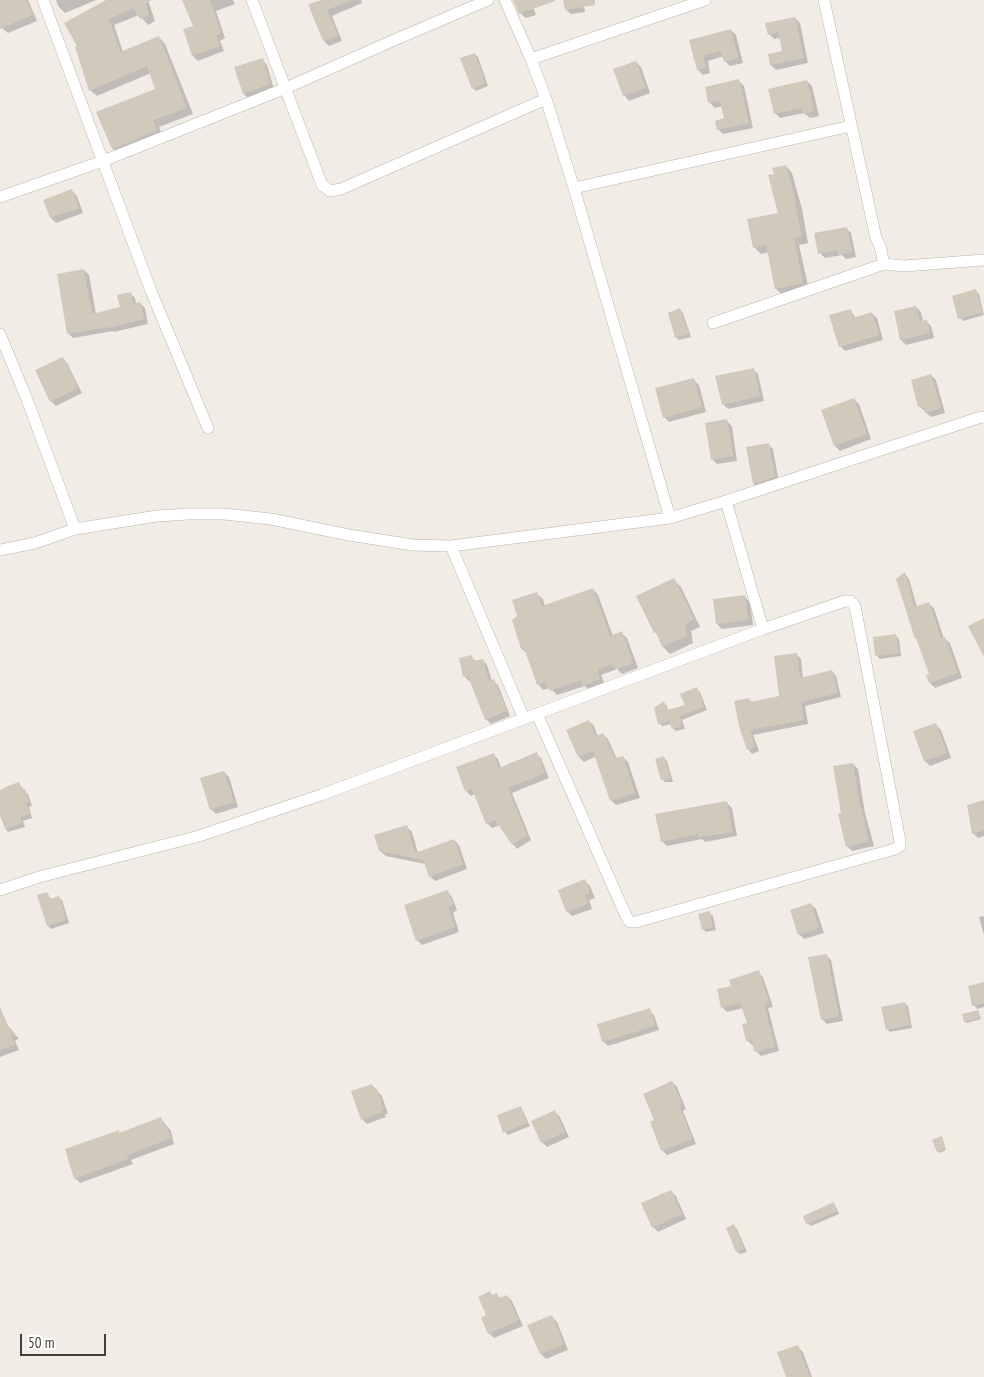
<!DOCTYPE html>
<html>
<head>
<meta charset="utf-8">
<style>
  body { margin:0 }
  #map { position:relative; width:984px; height:1377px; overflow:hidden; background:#f1ede6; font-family:"PT Sans Narrow",sans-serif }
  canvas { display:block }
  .scale { position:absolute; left:20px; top:1334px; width:86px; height:22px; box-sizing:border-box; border:2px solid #433e36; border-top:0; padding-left:6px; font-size:15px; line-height:18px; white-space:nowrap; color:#433e36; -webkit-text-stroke:4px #fff; paint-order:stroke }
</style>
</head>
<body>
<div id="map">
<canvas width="984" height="1377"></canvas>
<div class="scale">50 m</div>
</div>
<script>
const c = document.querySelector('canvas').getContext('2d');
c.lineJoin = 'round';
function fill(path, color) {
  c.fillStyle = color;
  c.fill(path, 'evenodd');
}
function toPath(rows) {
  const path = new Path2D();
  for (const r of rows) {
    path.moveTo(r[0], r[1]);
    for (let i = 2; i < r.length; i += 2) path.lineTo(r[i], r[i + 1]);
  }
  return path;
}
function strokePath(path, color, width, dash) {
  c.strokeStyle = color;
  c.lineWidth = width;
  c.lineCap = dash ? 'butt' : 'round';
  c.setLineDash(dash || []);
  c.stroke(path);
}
const shadow = toPath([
  [0,0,28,0,37,21,8,33,2,28,0,21],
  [56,0,96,0,65,13,58,6],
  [109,0,148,0,155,21,148,25,139,15,114,25,123,52,159,37,165,44,193,114,159,127,163,138,119,155,113,149,97,113,157,89,151,73,97,96,90,90],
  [184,0,233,0,235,4,216,11,225,38,220,41,224,51,198,61,193,56,194,27],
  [326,0,361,0,362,3,332,16,342,41,329,46,324,41,310,5],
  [515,0,531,0,536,15,526,18,520,13],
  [564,0,583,0,585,12,571,14,566,10],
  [795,18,800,23,808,63,776,70,771,65,769,55,783,52,780,38,774,39,769,34],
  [731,30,736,35,743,63,730,66,725,61,724,56,708,61,710,73,703,75,698,70,690,41],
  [475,54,478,57,488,86,476,91,473,88],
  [262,59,267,65,274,89,249,99,244,94,236,68],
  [636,62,641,67,650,93,629,101,624,95],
  [739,81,744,86,753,128,723,134,718,129,726,119,723,106,715,108,710,103,706,88],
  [807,81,812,86,819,116,810,118,804,113,780,118,775,113],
  [786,166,792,173,802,209,808,243,799,245,809,290,783,295,776,289,769,252,761,254,754,247,779,214,775,175],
  [72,191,77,196,83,213,56,223,51,218],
  [846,228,851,233,856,257,846,259,842,255,825,258,820,253],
  [84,270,89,275,96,314,121,308,130,293,135,298,136,304,140,303,145,308,148,324,114,332,113,331,73,338,68,333],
  [976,291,979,294,984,315,963,321,960,318],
  [916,307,921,312,923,322,926,321,931,326,934,338,906,345,901,340],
  [680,310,683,313,691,337,679,340,676,337],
  [850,310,856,318,872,313,877,318,883,340,845,351,840,346],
  [62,358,67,363,82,393,56,406,51,401],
  [753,369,758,374,764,401,728,409,723,404],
  [931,375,936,380,945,413,931,417,919,406],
  [694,380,699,385,706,412,669,422,664,417],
  [854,399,859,404,871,439,840,451,835,446],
  [727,421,732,426,737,461,717,464,712,459],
  [768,444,773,449,779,482,759,489,754,484],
  [905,574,909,579,917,607,929,604,934,608,944,639,945,639,950,643,962,678,935,688,930,683,928,676,930,674],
  [674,580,681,587,700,627,691,631,693,643,670,654,663,647,659,636,655,632],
  [593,589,598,595,613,636,621,633,627,638,638,668,622,674,617,669,601,675,605,685,589,691,585,686,557,695,550,688,543,690,538,684,528,654,522,649,537,594,543,599,545,606],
  [745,597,750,602,753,625,722,629,717,624],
  [896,636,899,639,901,656,880,659,877,656],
  [797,655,801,659,803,678,832,671,836,676,841,697,805,706,808,724,753,735,759,751,752,754,748,749,749,699,752,703,781,697],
  [471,657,476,661,483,660,487,665,492,681,494,681,498,685,510,716,491,724,486,719,471,680,469,681,464,676],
  [696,689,700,692,707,710,682,720,685,729,676,731,673,728,672,724,662,726,659,723,664,703,667,706,668,711,686,705],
  [589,721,594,726,598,737,603,734,608,739,617,759,623,757,628,762,640,798,616,805,611,800,597,756,584,762,579,757,568,731],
  [936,725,941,730,951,758,930,766,925,761,915,732],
  [493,754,498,759,501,768,536,754,541,758,549,778,512,793,531,840,517,849,513,844,500,825,492,828,487,823,475,794,471,796,466,791],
  [664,758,667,761,673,782,665,782,662,779],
  [853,764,858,769,865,813,874,846,852,851,847,846,842,814],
  [224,772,229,777,238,807,216,814,211,809],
  [19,784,22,787,24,791,28,794,32,806,29,807,32,818,23,821,25,827,8,832,5,828,0,815,0,790],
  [984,801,984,836,978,838,973,833],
  [727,803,732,808,737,836,705,842,702,839,667,846,662,841],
  [407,827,412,832,418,853,454,840,459,845,467,869,435,881,430,876,425,864,386,856,380,851],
  [585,881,590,886,595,898,589,900,592,909,572,916,567,911],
  [447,892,452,897,457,910,453,913,459,932,422,945,417,940],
  [47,893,51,899,58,897,62,900,69,923,51,929,48,926],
  [811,904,816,909,824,933,804,939,799,934],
  [710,913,713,916,716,930,706,932,703,929],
  [984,916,984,935,979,917],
  [826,955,831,960,843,1021,827,1024,822,1019],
  [758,972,763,977,773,1007,768,1008,779,1051,761,1056,756,1051,754,1045,752,1045,747,1040,748,1024,743,1008,727,1012,722,1007],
  [984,984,984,1007,977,1009,974,1005],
  [904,1003,908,1006,912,1028,890,1032,887,1029],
  [649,1010,654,1015,659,1030,608,1046,603,1041],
  [978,1011,981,1019,967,1023,965,1022],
  [6,1024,12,1030,13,1033,19,1038,15,1041,19,1050,0,1057,0,1026],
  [672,1082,677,1087,686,1109,683,1111,696,1144,667,1155,662,1150,656,1121],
  [372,1085,382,1096,388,1114,385,1114,386,1117,367,1124,362,1119],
  [520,1107,523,1111,530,1126,508,1135,505,1132],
  [555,1112,560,1117,569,1137,547,1147,542,1142],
  [161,1119,171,1131,174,1144,131,1160,133,1164,80,1183,75,1178,118,1132,120,1134],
  [942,1138,946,1150,939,1153,938,1151],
  [671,1191,676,1196,686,1219,658,1232,653,1227],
  [833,1204,836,1207,839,1214,811,1226,807,1223],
  [734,1226,737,1229,747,1252,740,1254,737,1251],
  [496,1294,501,1299,507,1296,512,1301,523,1326,494,1338,489,1333,483,1318,488,1316,493,1296],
  [552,1317,557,1322,568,1350,546,1359,541,1354],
  [798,1347,803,1352,812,1377,787,1377]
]);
const building = toPath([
  [0,0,26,0,33,15,0,29],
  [106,0,152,0,146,3,149,15,140,19,133,8,109,19,120,52,159,36,187,108,153,120,157,131,112,149,96,112,155,89,147,66,89,91,75,47,77,46,64,23],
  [182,0,210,0,221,33,216,36,220,46,192,56,183,29,193,26],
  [322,0,352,0,327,10,338,36,323,41,308,4],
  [513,0,555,0,555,1,519,14],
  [563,0,595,0,595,5,565,10],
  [795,17,804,58,770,65,768,54,782,51,778,32,768,35,765,23],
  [731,29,738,58,724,62,721,51,703,56,706,68,697,70,689,40],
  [475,53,485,83,472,89,460,58],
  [263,58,270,84,243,94,234,67],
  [636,61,646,88,623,96,613,69],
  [739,79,749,123,717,130,715,121,724,118,720,101,708,103,705,87],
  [807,80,814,111,803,114,802,108,774,114,768,89],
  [786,165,796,203,795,203,802,236,794,238,803,283,775,289,766,245,753,248,747,219,778,213,768,175,774,174,772,168],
  [72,189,79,208,50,218,43,200],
  [847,227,852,252,839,255,838,250,818,254,814,233],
  [84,269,92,314,120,307,117,295,131,292,133,304,140,302,144,319,108,328,108,327,67,334,57,274],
  [976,289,983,312,958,319,952,296],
  [916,306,920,321,927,320,930,333,900,340,894,311],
  [680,308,689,334,675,338,668,313],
  [851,309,853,318,872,312,879,335,839,347,829,315],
  [63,357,78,388,50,402,35,370],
  [754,368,760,396,722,405,715,376],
  [931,374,941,408,925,413,923,406,918,407,911,380],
  [694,378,702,407,663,418,655,388],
  [854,398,867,434,834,446,821,410],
  [727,419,733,456,711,460,705,423],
  [769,443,775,477,753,484,746,447],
  [905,572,914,607,929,602,941,638,945,637,958,673,929,683,926,675,929,674,916,638,915,639,896,579],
  [674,578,694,619,685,624,687,636,662,647,656,632,654,633,636,596],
  [593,588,610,636,622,631,633,663,616,669,611,664,597,670,600,679,583,686,581,680,550,691,545,682,537,685,524,648,521,649,512,620,517,616,512,600,537,592,542,606],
  [745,595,748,620,716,624,713,599],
  [984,618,984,657,968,626],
  [896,634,899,653,875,656,873,637],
  [797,653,800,678,832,670,838,693,801,702,804,720,750,730,755,747,747,750,739,726,734,701,749,698,750,702,779,696,774,656],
  [472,655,473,661,483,659,489,681,494,679,507,711,485,720,468,676,463,677,459,658],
  [697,687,704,707,680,716,682,726,672,729,669,721,658,724,654,708,664,701,667,710,685,705,680,694],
  [589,720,596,736,603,733,615,758,623,756,635,793,610,801,593,751,578,757,566,730],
  [936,723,947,753,924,761,913,731],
  [537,752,545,773,508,788,527,835,512,845,495,820,486,824,472,789,465,791,456,767,494,753,499,768],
  [664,756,671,780,661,780,655,759],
  [853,763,860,808,861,808,869,841,846,847,838,814,841,813,833,766],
  [224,771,234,802,210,810,200,778],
  [19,782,22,790,25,789,29,802,26,803,30,814,20,817,22,823,6,829,0,812,0,790,5,788,5,787],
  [984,800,984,830,972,834,967,805],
  [727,801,732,832,698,837,698,834,661,842,655,814],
  [407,825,415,853,454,839,463,864,429,877,423,860,379,851,374,835],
  [585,879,590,893,585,895,588,904,566,912,558,890],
  [448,890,453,904,448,908,455,927,416,941,404,905],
  [47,892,50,899,59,896,66,920,47,926,37,895],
  [811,903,819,928,798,935,790,910],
  [710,911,713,927,702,930,698,914],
  [827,954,839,1016,821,1020,808,957],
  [759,970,769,1002,764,1004,775,1047,754,1052,752,1040,746,1041,742,1024,747,1023,740,1003,721,1008,717,989,731,986,729,980],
  [984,982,984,1003,972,1006,968,986],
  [905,1002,910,1025,886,1030,881,1007],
  [0,1007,10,1030,15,1033,11,1036,15,1045,0,1050],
  [650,1008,655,1026,602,1042,597,1024],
  [978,1010,981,1018,964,1022,962,1014],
  [672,1081,682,1104,679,1105,692,1139,661,1151,650,1122,654,1120,643,1094],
  [372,1084,374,1090,377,1089,384,1109,381,1109,382,1112,361,1120,351,1091],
  [521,1106,527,1123,503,1133,497,1115],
  [555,1110,565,1132,541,1143,531,1121],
  [161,1117,164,1126,166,1125,171,1138,169,1139,127,1155,128,1159,74,1179,65,1149,119,1130,119,1133],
  [942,1136,945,1149,937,1152,932,1140],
  [671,1190,682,1214,652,1228,641,1203],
  [834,1202,837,1211,806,1224,803,1216],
  [734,1224,744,1249,736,1252,726,1228],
  [490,1291,492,1295,497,1293,499,1298,507,1295,519,1320,488,1334,481,1318,486,1315,478,1297],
  [552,1315,564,1344,540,1354,527,1325],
  [798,1345,810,1377,786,1377,777,1352]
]);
const minor = toPath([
  [43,0,151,291,208,428],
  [252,0,322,185,330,191,341,189,546,99],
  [505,0,531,59,546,99,574,188,670,518],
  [824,0,876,238,880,246,884,264,904,266,984,260],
  [531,59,705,0],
  [574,188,851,126],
  [0,197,103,161,286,88,392,41,488,0],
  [713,323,884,264],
  [0,334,28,402,75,529],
  [451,546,524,719],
  [0,550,35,543,75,529,157,516,188,514,224,514,271,519,349,535,413,545,451,546,670,518,726,501,978,418,984,417],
  [537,714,626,916,630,922,636,922,895,849,900,846,900,841,855,606,850,601,845,601,763,629],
  [0,890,39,877,199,836,321,795,763,629,726,501]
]);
fill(shadow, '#0003');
fill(building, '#d1c9bc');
strokePath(minor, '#bbb5a9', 12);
strokePath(minor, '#fff', 11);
</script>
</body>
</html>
